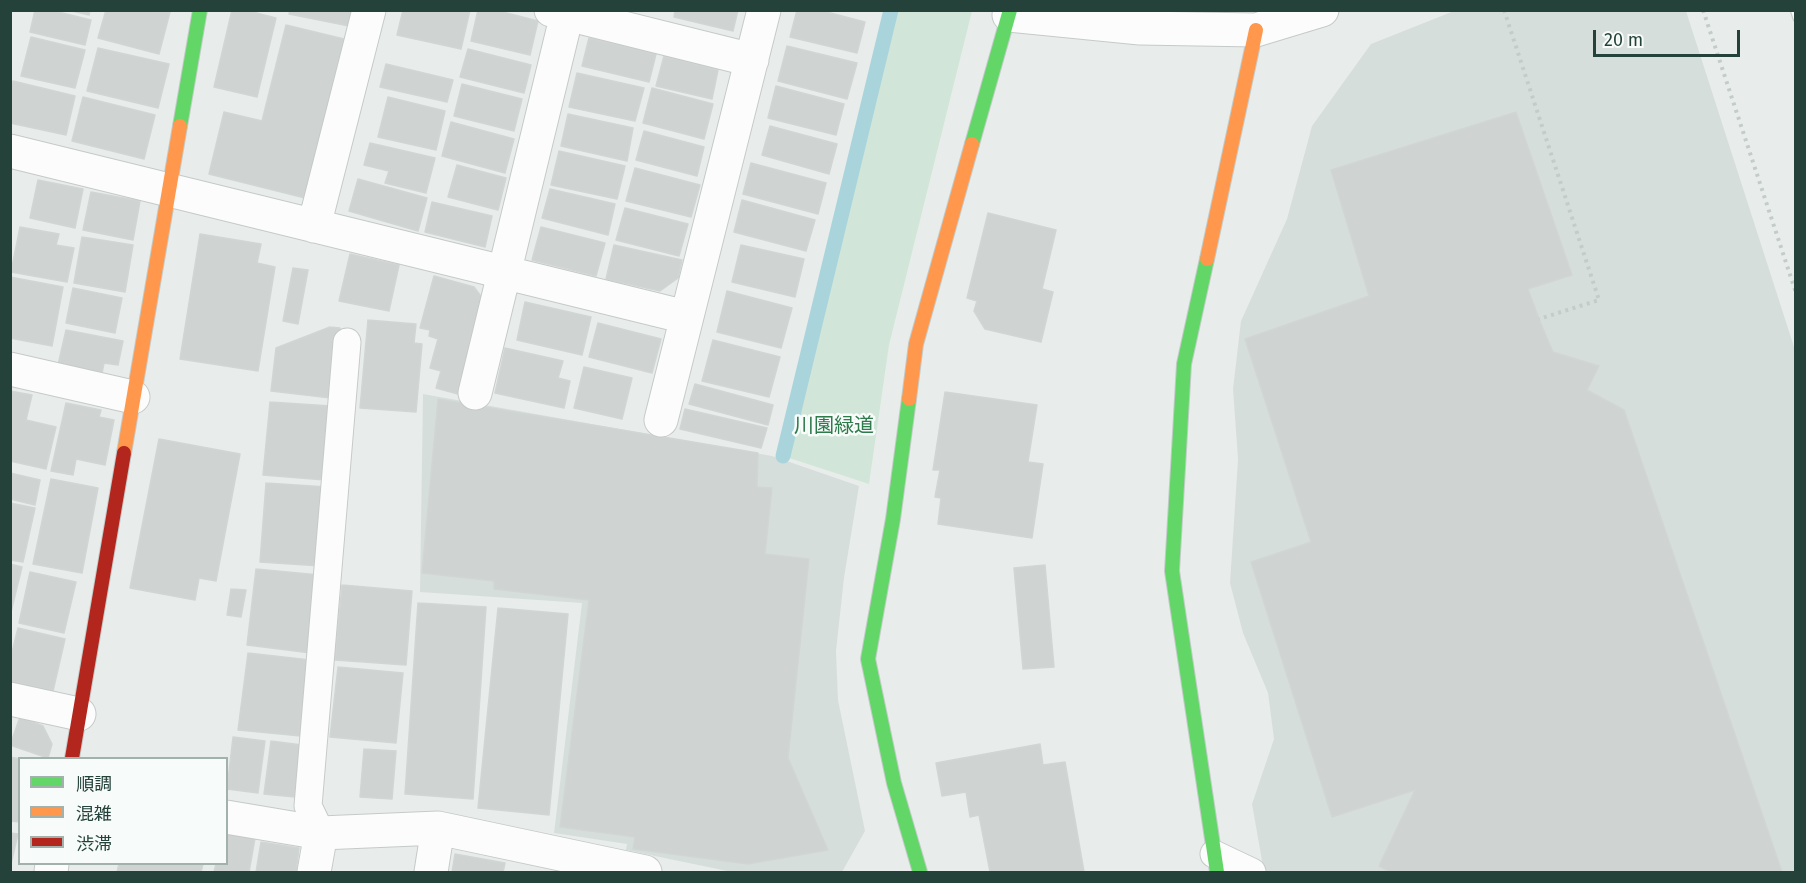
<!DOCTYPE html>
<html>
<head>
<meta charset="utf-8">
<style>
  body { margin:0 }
  #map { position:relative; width:1806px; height:883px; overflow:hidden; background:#e8edeb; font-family:"Fira Sans","Noto Sans JP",sans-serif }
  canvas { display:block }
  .frame { position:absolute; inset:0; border:12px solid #24423a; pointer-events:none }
  .legend { position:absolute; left:18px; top:757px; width:210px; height:108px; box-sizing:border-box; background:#f7fbf9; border:2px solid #a3b1ad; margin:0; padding:8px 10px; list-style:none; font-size:18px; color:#24423a }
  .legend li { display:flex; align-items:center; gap:12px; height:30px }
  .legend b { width:30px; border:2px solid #a3b1ad }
  .scale { position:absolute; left:1593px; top:30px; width:147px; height:27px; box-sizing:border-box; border:3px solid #24423a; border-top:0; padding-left:8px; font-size:18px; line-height:21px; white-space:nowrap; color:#24423a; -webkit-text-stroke:4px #f7fbf9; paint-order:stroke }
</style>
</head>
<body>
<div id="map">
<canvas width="1806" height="883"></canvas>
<div class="frame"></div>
<ul class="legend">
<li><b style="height:8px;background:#63d668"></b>順調</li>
<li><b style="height:8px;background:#ff974d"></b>混雑</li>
<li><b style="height:8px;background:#b3261e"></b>渋滞</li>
</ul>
<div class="scale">20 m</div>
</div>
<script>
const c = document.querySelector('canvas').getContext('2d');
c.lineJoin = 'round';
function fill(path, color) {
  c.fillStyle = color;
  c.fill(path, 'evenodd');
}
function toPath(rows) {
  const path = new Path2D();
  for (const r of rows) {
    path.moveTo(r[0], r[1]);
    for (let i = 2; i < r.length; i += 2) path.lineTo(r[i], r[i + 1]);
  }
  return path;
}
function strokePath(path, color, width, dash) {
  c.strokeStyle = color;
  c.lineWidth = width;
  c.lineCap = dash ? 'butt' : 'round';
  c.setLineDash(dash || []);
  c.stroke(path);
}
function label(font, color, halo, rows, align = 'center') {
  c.font = font + ' "Fira Sans","Noto Sans JP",sans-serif';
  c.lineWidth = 5;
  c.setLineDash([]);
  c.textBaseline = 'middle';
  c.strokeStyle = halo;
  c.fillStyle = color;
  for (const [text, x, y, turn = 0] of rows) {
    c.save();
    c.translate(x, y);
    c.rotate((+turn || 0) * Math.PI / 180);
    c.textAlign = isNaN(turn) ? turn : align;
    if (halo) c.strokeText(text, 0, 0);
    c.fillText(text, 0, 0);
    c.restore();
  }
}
const built = toPath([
  [1454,11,1686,11,1795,350,1795,872,1264,872,1252,804,1274,739,1268,693,1243,633,1230,583,1238,459,1233,389,1241,321,1287,219,1312,126,1371,44],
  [423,394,772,456,859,486,844,578,836,651,838,700,865,831,842,872,732,872,626,850,627,844,554,833,582,603,420,592]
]);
const green = toPath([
  [891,11,972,11,889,345,869,484,783,456]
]);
const stream = toPath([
  [783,456,891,10]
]);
const building = toPath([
  [35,10,50,10,91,20,85,45,30,32,35,10],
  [68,10,90,10,89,15,68,10],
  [106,10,170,12,159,54,98,38,106,10],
  [232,10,245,10,276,18,257,97,214,87,232,10],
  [290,10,353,10,349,26,289,14,290,10],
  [403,10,470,10,461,49,397,35,403,10],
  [478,10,495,10,538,21,530,55,471,41,478,10],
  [675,10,738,10,733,31,674,17,675,10],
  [797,10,819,10,865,22,857,53,790,37,797,10],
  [286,25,344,39,305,198,209,174,224,112,262,121,286,25],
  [31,37,85,50,75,88,21,76,31,37],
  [589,38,656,54,649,82,582,66,589,38],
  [787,46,857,63,847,99,778,81,787,46],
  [98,48,169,64,158,108,87,91,98,48],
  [468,49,531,65,524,93,460,77,468,49],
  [664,56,718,70,712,99,656,86,664,56],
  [386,64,453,80,447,102,380,87,386,64],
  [577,73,644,88,635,121,569,107,577,73],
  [13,81,75,96,66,135,10,123,10,90,13,81],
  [462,84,522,99,514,131,454,116,462,84],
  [776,86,844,104,836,135,768,118,776,86],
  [652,88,713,104,704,139,643,123,652,88],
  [83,97,155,115,144,159,72,141,83,97],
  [388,97,445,111,436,150,378,137,388,97],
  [1516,112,1572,275,1528,289,1539,319,1553,352,1599,366,1587,390,1624,410,1782,872,1390,872,1379,866,1415,790,1332,817,1251,562,1311,542,1245,339,1369,296,1331,170,1516,112],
  [568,114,633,128,627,161,561,146,568,114],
  [451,122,514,139,505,173,442,156,451,122],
  [770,126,837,144,829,174,762,155,770,126],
  [644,131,704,147,697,176,636,160,644,131],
  [370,143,435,158,426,193,385,183,389,171,364,165,370,143],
  [559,151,625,166,617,199,551,185,559,151],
  [751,163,826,183,818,214,743,194,751,163],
  [457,165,506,178,498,210,448,197,457,165],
  [635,168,700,185,691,217,626,201,635,168],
  [358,179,427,198,418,231,349,211,358,179],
  [38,180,83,189,75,228,30,218,38,180],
  [550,189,615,204,608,235,542,218,550,189],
  [91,192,140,201,133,240,83,230,91,192],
  [742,200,815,220,806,251,734,232,742,200],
  [432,202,492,216,485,247,425,232,432,202],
  [625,208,688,224,679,256,616,240,625,208],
  [988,213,1056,230,1042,289,1053,292,1041,342,985,329,974,311,977,301,967,298,988,213],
  [20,227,59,234,56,245,74,248,67,282,11,272,20,227],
  [541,227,605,243,596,276,532,260,541,227],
  [200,234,261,244,257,263,275,267,258,371,180,359,200,234],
  [82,237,133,245,125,292,74,283,82,237],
  [614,245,682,260,678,278,660,291,606,279,614,245],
  [741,245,804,259,795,297,732,282,741,245],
  [350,254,399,265,389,311,339,301,350,254],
  [293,268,308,270,298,324,283,321,293,268],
  [434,276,474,287,483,299,458,394,436,388,441,371,430,368,438,339,429,336,430,330,420,328,434,276],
  [10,277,63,287,52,346,10,338,10,277],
  [73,288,122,298,115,333,66,323,73,288],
  [727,291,792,308,781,348,717,332,727,291],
  [525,302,591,317,582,355,517,340,525,302],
  [368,320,416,324,414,343,422,344,416,412,360,408,368,320],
  [598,323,661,339,652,373,589,357,598,323],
  [330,327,340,328,331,398,271,391,276,348,330,327],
  [66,330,123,341,118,365,104,363,102,373,58,365,66,330],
  [713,340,780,357,769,397,702,381,713,340],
  [505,348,563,361,558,378,570,381,564,408,495,393,505,348],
  [584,367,632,378,622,419,574,408,584,367],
  [695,384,773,405,768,425,689,404,695,384],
  [10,391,32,395,26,420,56,427,46,469,10,461,10,391],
  [945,392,1037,405,1028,462,1043,464,1032,538,938,524,941,498,935,497,940,470,933,470,945,392],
  [438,399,758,453,757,487,772,488,765,554,809,559,788,758,828,850,748,864,633,849,635,837,560,827,589,600,494,589,494,581,422,573,438,399],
  [270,402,331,406,325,480,263,475,270,402],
  [66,403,101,410,99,417,114,420,105,465,76,459,73,475,51,471,66,403],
  [685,409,767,428,761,448,680,429,685,409],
  [159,439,240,454,216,581,199,578,195,600,130,588,159,439],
  [10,473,40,480,35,505,10,499,10,473],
  [51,479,98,488,82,573,33,564,51,479],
  [266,483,327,487,321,566,260,562,266,483],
  [10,503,35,508,23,562,10,560,10,503],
  [10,564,22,567,10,616,10,564],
  [1045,565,1054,667,1023,669,1014,568,1045,565],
  [256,569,319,575,311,653,247,645,256,569],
  [30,572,76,582,64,633,19,623,30,572],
  [342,585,412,591,406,665,335,660,342,585],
  [231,589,246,590,241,617,227,615,231,589],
  [418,603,486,607,473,799,405,794,418,603],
  [498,608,568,614,549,815,478,808,498,608],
  [18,628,65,639,53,691,10,681,10,660,18,628],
  [248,653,310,660,301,736,238,730,248,653],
  [338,667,403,673,396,743,330,737,338,667],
  [20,717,43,726,52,744,48,758,10,745,20,717],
  [233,737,265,741,258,793,227,789,233,737],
  [271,741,302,745,295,797,264,794,271,741],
  [1040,744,1043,765,1065,762,1084,872,990,872,979,815,970,817,966,792,942,796,936,763,1040,744],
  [364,749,396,751,392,799,360,797,364,749],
  [10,757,20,759,20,822,10,821,10,757],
  [10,833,18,834,10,868,10,833],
  [226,833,255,838,249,872,214,872,216,864,226,864,226,833],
  [261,842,299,848,296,872,256,872,261,842],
  [455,854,505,863,503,872,452,872,455,854],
  [119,864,203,864,201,872,117,872,119,864]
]);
const path = toPath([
  [1504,10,1599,300,1539,319],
  [1703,10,1796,293]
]);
const lane = toPath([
  [321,833,308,806,347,342],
  [1214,854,1252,872]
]);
const street = toPath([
  [551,10,752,60],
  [1009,15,1140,28,1256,30,1322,10],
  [10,151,686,317],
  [314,226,369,10],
  [10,369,133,397],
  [475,393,568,10],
  [661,420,764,10],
  [10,699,79,714],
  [226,817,321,833,438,828,645,872],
  [51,872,52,864],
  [314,872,321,833],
  [431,872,438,828]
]);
const fast = toPath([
  [180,126,200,10],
  [972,144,1010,10],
  [1207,259,1184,364,1172,571,1217,872],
  [909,399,893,519,868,659,894,783,920,872]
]);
const slow = toPath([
  [1207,259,1256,30],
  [909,399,916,344,972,144],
  [124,453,180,126]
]);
const jam = toPath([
  [72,758,124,453]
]);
const rail = toPath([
  [1793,10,1796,19]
]);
const parkNames = [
  ["川園緑道",834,426]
];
fill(built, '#d6dedb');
fill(green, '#d1e6d8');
strokePath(stream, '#a9d4db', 15);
fill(building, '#cfd4d2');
strokePath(building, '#d1d6d4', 1.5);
strokePath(lane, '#c5cac8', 29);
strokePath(street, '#c5cac8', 35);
strokePath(fast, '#c3cbc8', 16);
strokePath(slow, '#c3cbc8', 16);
strokePath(jam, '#c3cbc8', 16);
strokePath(path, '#c3ccca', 4, [3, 4.5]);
strokePath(lane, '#fcfcfc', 27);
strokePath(street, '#fcfcfc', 33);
strokePath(fast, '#63d668', 14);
strokePath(slow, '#ff974d', 14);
strokePath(jam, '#b3261e', 14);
strokePath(rail, '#c9cdcc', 7);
strokePath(rail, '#f7fbf9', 4.5, [14]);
label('20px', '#2d7a4b', '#f7fbf9', parkNames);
</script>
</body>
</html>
